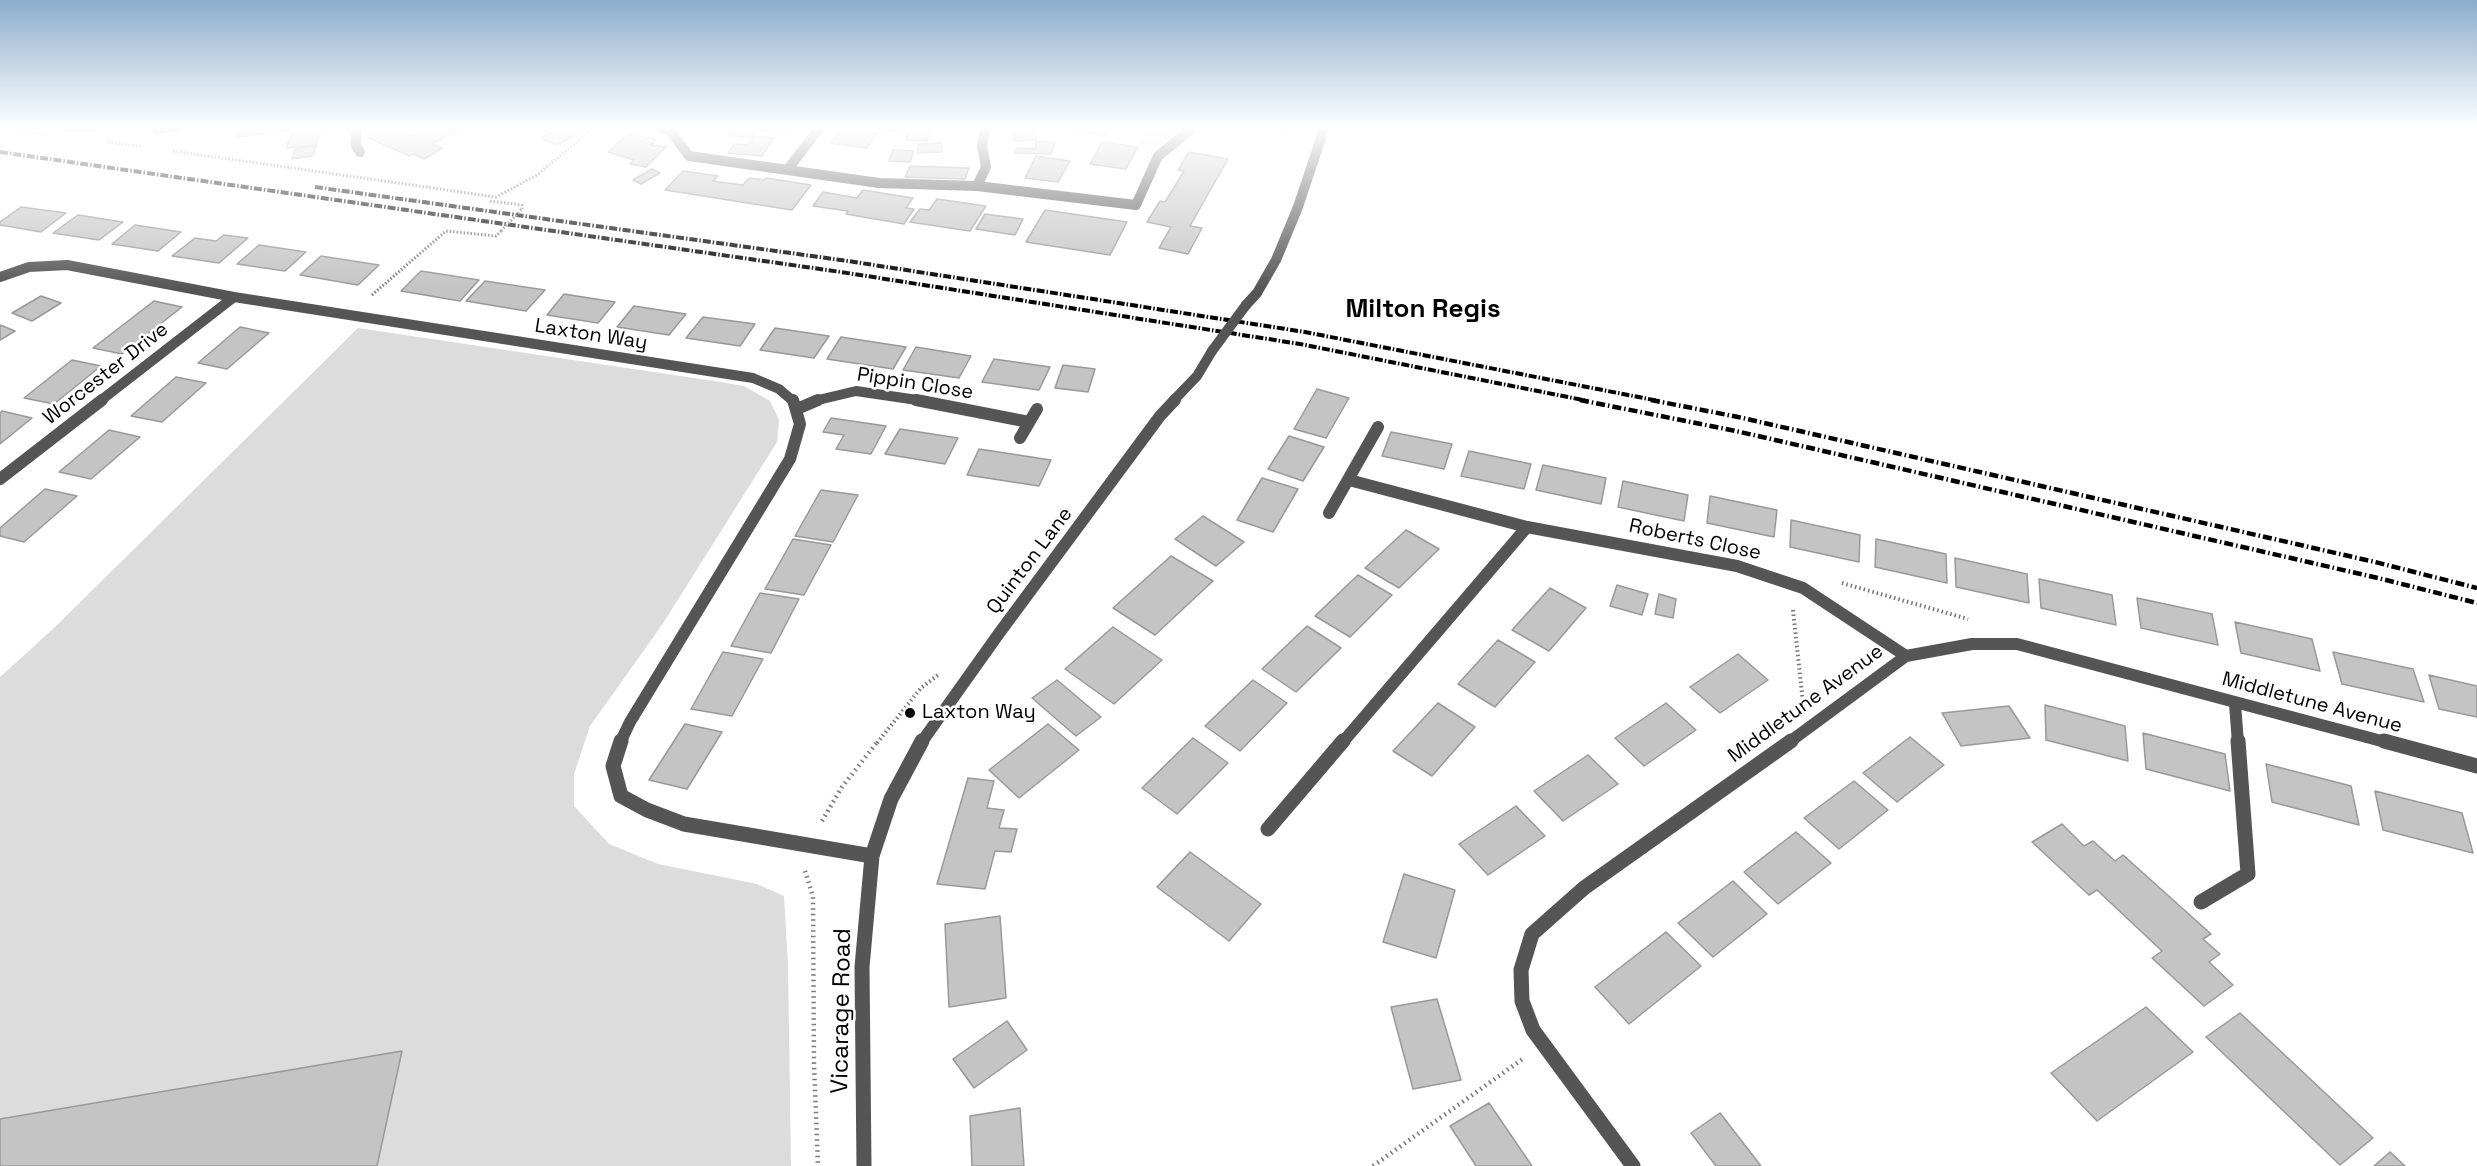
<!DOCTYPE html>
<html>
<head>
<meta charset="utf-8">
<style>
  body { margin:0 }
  canvas { display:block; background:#fff }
</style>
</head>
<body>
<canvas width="2477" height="1166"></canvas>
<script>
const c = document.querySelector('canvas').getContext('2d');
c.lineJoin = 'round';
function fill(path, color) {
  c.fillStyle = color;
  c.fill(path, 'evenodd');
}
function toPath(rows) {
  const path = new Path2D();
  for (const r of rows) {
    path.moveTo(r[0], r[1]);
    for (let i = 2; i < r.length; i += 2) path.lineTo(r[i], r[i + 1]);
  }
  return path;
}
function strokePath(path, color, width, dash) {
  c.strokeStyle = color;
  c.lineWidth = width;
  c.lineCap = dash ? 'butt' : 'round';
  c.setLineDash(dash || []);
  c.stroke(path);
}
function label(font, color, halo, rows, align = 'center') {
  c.font = font + ' "Space Grotesk",sans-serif';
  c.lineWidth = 5;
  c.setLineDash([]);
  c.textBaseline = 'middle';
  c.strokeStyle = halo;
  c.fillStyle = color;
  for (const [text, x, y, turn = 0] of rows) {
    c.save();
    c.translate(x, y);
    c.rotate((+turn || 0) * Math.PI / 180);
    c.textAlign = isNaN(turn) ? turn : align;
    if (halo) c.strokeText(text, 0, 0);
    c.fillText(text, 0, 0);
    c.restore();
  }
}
const green = toPath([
  [1137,126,1199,126,1173,134,1163,144,1157,146,1140,144,1145,129],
  [358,328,714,381,744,386,770,401,779,420,777,442,662,625,590,726,574,774,574,806,609,844,658,864,757,884,784,896,788,965,791,1166,0,1166,0,677,54,628]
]);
const building = toPath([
  [242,126,323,126,316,145,286,148,293,130,237,137,242,126],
  [388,126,408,126,410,127,402,131,413,136,433,126,465,126,432,144,443,148,424,159,413,154,409,156,367,137,388,126],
  [558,126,590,126,557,145,541,138,560,127,558,126],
  [761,126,796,126,796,129,760,131,761,126],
  [854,126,904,126,900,132,854,126],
  [920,126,931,126,927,141,906,140,910,127,920,126],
  [1035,126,1036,140,1014,141,1014,127,1035,126],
  [1071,126,1112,126,1105,136,1069,129,1071,126],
  [843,128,878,133,866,148,831,143,843,128],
  [733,129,755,130,752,137,729,136,733,129],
  [629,133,656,140,651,145,666,147,646,167,630,164,634,160,608,152,629,133],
  [754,136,774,138,762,156,728,153,734,144,748,145,754,136],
  [1037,141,1055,142,1051,154,1015,153,1017,148,1035,149,1037,141],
  [1102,142,1138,147,1126,169,1090,164,1102,142],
  [942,143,941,152,917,153,919,144,942,143],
  [316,146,313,156,292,159,295,149,316,146],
  [893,150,914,151,910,162,889,161,893,150],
  [1189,152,1228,159,1190,226,1202,228,1188,254,1159,248,1171,227,1147,222,1160,201,1165,202,1184,171,1178,170,1189,152],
  [1036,156,1070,161,1058,182,1025,178,1036,156],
  [910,166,969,168,965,179,905,177,910,166],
  [652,169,660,173,641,184,633,180,652,169],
  [683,171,718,176,713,181,743,185,749,178,764,180,766,178,811,185,792,210,665,190,683,171],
  [863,190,913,198,906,208,914,209,904,224,846,214,848,211,813,206,823,192,857,198,863,190],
  [937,199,986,206,970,231,910,222,920,209,929,210,937,199],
  [21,207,66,213,41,232,0,225,0,222,21,207],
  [1045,210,1127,222,1110,255,1026,242,1045,210],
  [985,214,1023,219,1015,235,976,229,985,214],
  [78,215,123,222,99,240,53,233,78,215],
  [135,225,181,232,158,251,112,244,135,225],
  [224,235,248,238,219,263,172,256,195,238,216,241,224,235],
  [259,245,306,252,285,271,237,264,259,245],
  [321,256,379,265,358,285,300,275,321,256],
  [421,271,479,280,460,301,401,291,421,271],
  [485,281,545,290,526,311,466,301,485,281],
  [564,294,615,302,598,323,547,315,564,294],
  [41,296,61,303,32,321,12,313,41,296],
  [154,301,182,307,122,354,93,348,154,301],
  [634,306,686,314,669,335,617,327,634,306],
  [703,317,755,324,740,346,686,338,703,317],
  [0,325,15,331,0,340,0,325],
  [240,327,269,333,227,369,198,363,240,327],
  [775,328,829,336,814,358,760,350,775,328],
  [841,337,906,347,893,369,827,359,841,337],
  [916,347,971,356,959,378,903,370,916,347],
  [994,359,1050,367,1039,390,982,382,994,359],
  [72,360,101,366,54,404,24,398,72,360],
  [1063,365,1095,369,1088,392,1055,388,1063,365],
  [176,377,206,383,162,422,131,416,176,377],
  [1317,389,1349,398,1326,438,1294,429,1317,389],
  [2,411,32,418,0,444,0,413,2,411],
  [831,418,886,426,871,454,836,449,844,435,823,432,831,418],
  [900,429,958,438,945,464,885,454,900,429],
  [109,430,140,437,91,479,59,472,109,430],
  [1391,432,1452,444,1444,469,1382,456,1391,432],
  [1289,436,1324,447,1303,481,1268,469,1289,436],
  [979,449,1051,460,1039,486,967,475,979,449],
  [1469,451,1531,464,1524,489,1461,476,1469,451],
  [1543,465,1606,478,1601,504,1536,490,1543,465],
  [1262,478,1298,489,1273,532,1237,520,1262,478],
  [1623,481,1688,495,1684,521,1618,507,1623,481],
  [45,489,77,496,24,542,0,536,0,528,45,489],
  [821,490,858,495,833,542,795,536,821,490],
  [1710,496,1777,510,1774,537,1707,523,1710,496],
  [1203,516,1244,542,1216,566,1175,539,1203,516],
  [1791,520,1860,535,1859,562,1790,547,1791,520],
  [1406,530,1439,549,1399,588,1365,568,1406,530],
  [793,539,831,545,804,595,765,589,793,539],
  [1876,539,1946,554,1947,583,1875,567,1876,539],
  [1171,556,1213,581,1155,635,1113,608,1171,556],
  [1955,558,2027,574,2029,603,1956,587,1955,558],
  [1358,575,1392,595,1350,637,1315,616,1358,575],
  [2039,579,2112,595,2116,625,2041,608,2039,579],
  [1617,585,1648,594,1642,615,1610,606,1617,585],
  [1550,588,1586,608,1549,651,1512,630,1550,588],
  [760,593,799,599,771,653,731,646,760,593],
  [1659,594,1676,599,1673,618,1655,614,1659,594],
  [2137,598,2212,614,2218,645,2141,628,2137,598],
  [2235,622,2312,639,2320,671,2241,653,2235,622],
  [1307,626,1341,648,1296,692,1262,669,1307,626],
  [1113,627,1162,660,1114,704,1065,669,1113,627],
  [1498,640,1535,662,1495,707,1458,684,1498,640],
  [723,652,763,659,732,716,691,709,723,652],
  [2333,652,2413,669,2424,702,2342,684,2333,652],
  [1738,654,1768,680,1720,713,1690,687,1738,654],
  [2429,675,2477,686,2477,717,2439,709,2429,675],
  [1057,680,1101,717,1076,736,1032,698,1057,680],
  [1253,680,1287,703,1240,751,1205,726,1253,680],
  [1438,703,1475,727,1432,776,1393,751,1438,703],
  [1666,703,1696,730,1644,766,1615,738,1666,703],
  [2045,705,2125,726,2128,761,2046,740,2045,705],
  [2009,706,2030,738,1961,746,1942,713,2009,706],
  [685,724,722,732,687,789,649,780,685,724],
  [1048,724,1079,750,1019,798,989,770,1048,724],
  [2143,733,2225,754,2230,791,2146,769,2143,733],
  [1910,737,1944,765,1897,802,1863,773,1910,737],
  [1193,738,1228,763,1177,814,1142,788,1193,738],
  [1588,755,1618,784,1563,821,1534,791,1588,755],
  [2266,764,2351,786,2359,825,2272,802,2266,764],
  [968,778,994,781,987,808,1004,810,999,828,1017,829,1011,852,995,851,985,889,937,884,968,778],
  [1854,781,1888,810,1839,849,1804,818,1854,781],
  [2375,791,2462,813,2473,853,2383,830,2375,791],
  [1516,806,1545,836,1488,875,1459,844,1516,806],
  [2062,824,2084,846,2093,841,2115,861,2123,855,2211,934,2203,939,2220,954,2209,962,2233,985,2204,1006,2152,958,2162,951,2097,890,2089,895,2032,842,2062,824],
  [1796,832,1831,863,1778,904,1744,872,1796,832],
  [1190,852,1261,904,1229,941,1157,887,1190,852],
  [1404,874,1455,890,1436,958,1383,942,1404,874],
  [1733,881,1767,914,1713,957,1678,923,1733,881],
  [1000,916,1006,998,949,1007,945,924,1000,916],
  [1666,932,1701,966,1629,1024,1595,987,1666,932],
  [1437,999,1461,1080,1413,1089,1391,1007,1437,999],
  [2146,1007,2193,1052,2097,1121,2051,1073,2146,1007],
  [2240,1013,2373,1138,2340,1165,2206,1037,2240,1013],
  [1007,1021,1027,1050,974,1088,953,1059,1007,1021],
  [402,1051,377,1166,0,1166,0,1119,402,1051],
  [1489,1103,1532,1166,1476,1166,1450,1126,1489,1103],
  [1020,1108,1024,1166,972,1166,970,1116,1020,1108],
  [1720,1113,1761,1166,1716,1166,1691,1133,1720,1113],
  [2390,1152,2405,1166,2374,1166,2390,1152]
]);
const pathFar2 = toPath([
  [1268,126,1300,132],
  [0,127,47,134],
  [1212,127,1220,126],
  [108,142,142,147],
  [173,151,496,197,537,175,596,126],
  [490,201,522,205,522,209],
  [372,295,446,231,496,236,501,231]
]);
const pathFar1 = toPath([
  [1842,583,1968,619],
  [1793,610,1803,703],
  [877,743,921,688,938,675]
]);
const path = toPath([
  [822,821,842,787,878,741],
  [805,871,813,897,814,1063,818,1166],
  [1373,1166,1524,1058]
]);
const laneFar2 = toPath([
  [67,126,94,126],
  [356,126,356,146,360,152]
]);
const laneFar1 = toPath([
  [2235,704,2238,743]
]);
const lane = toPath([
  [2201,902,2248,874,2238,741]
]);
const streetFar2 = toPath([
  [158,126,157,129,179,126],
  [660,126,672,133,689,156,879,183,977,186,1136,205,1158,156,1190,130],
  [788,169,821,126],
  [977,186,986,167,982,146,986,126],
  [0,277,29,267,67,265,234,297,753,378,779,389,793,401],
  [1246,305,1257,293,1276,260,1298,207,1325,126],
  [100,401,234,297],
  [814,401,856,391,924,401],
  [1173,401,1197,376,1212,351]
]);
const streetFar1 = toPath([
  [916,400,1029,422],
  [797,409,818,400],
  [1020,438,1037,409],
  [0,479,102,400],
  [1349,480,1527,527,1737,566,1803,588,1906,656],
  [1329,513,1378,427],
  [620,743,630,722,790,459,800,424,793,400],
  [921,743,1000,632,1160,416,1175,400],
  [1342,743,1527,527],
  [1788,743,1906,656,1972,644,2017,644,2389,743]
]);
const street = toPath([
  [621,741,613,766,621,796,647,810,684,824,872,856],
  [2384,741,2477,766],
  [1268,829,1343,741],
  [864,1166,862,967,872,856,891,799,922,741],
  [1633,1166,1533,1030,1522,1001,1521,970,1532,934,1584,888,1791,741]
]);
const railFar1 = toPath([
  [0,152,841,272,1300,344,1588,401],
  [315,187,848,261,1305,332,1659,401]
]);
const rail = toPath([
  [1580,400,1736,431,2378,578,2477,603],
  [1651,400,1738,417,2375,562,2477,588]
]);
const pathBridge = toPath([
  [501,231,522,209]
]);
const streetBridge = toPath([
  [1212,351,1246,305]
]);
const markers = [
  [910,713,6,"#000"]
];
const streetNames = [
  ["Laxton Way",591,335,9],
  ["Worcester Drive",106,374,-38],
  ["Pippin Close",915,384,9],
  ["Roberts Close",1695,540,12],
  ["Quinton Lane",1030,561,-53],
  ["Middletune Avenue",2312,703,15],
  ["Middletune Avenue",1806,704,-36]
];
const poiNames = [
  ["Laxton Way",922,713]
];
const nearStreetnames = [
  ["Vicarage Road",842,1011,-89]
];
const districtNames = [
  ["Milton Regis",1423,310]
];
fill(green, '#dcdcdc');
fill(building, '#c4c4c4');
strokePath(building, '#999', 1.5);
strokePath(pathFar2, '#777', 3, [1.5, 2]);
strokePath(pathFar1, '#777', 4, [1.5, 3]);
strokePath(path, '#777', 4.5, [1.5, 4]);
strokePath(laneFar2, '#555', 10);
strokePath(laneFar1, '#555', 12);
strokePath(lane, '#555', 15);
strokePath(streetFar2, '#555', 10);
strokePath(streetFar1, '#555', 12);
strokePath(street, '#555', 15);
strokePath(railFar1, '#000', 4, [8, 2, 1.5, 2]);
strokePath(rail, '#000', 4.5, [9, 3, 1.5, 3]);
strokePath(pathBridge, '#777', 3, [1.5, 2]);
strokePath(streetBridge, '#555', 10);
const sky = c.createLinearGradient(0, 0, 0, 289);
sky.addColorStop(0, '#8cadcc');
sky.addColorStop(0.44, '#fff');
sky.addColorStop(1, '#ffffff00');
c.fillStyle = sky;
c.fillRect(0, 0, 2477, 289);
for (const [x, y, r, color] of markers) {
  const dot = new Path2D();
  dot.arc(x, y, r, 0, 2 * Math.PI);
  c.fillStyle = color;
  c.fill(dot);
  strokePath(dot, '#fff', 2);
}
label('20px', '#000', '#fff', streetNames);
label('20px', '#000', '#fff', poiNames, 'left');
label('24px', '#000', '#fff', nearStreetnames);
label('bold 26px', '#000', '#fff', districtNames);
</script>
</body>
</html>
